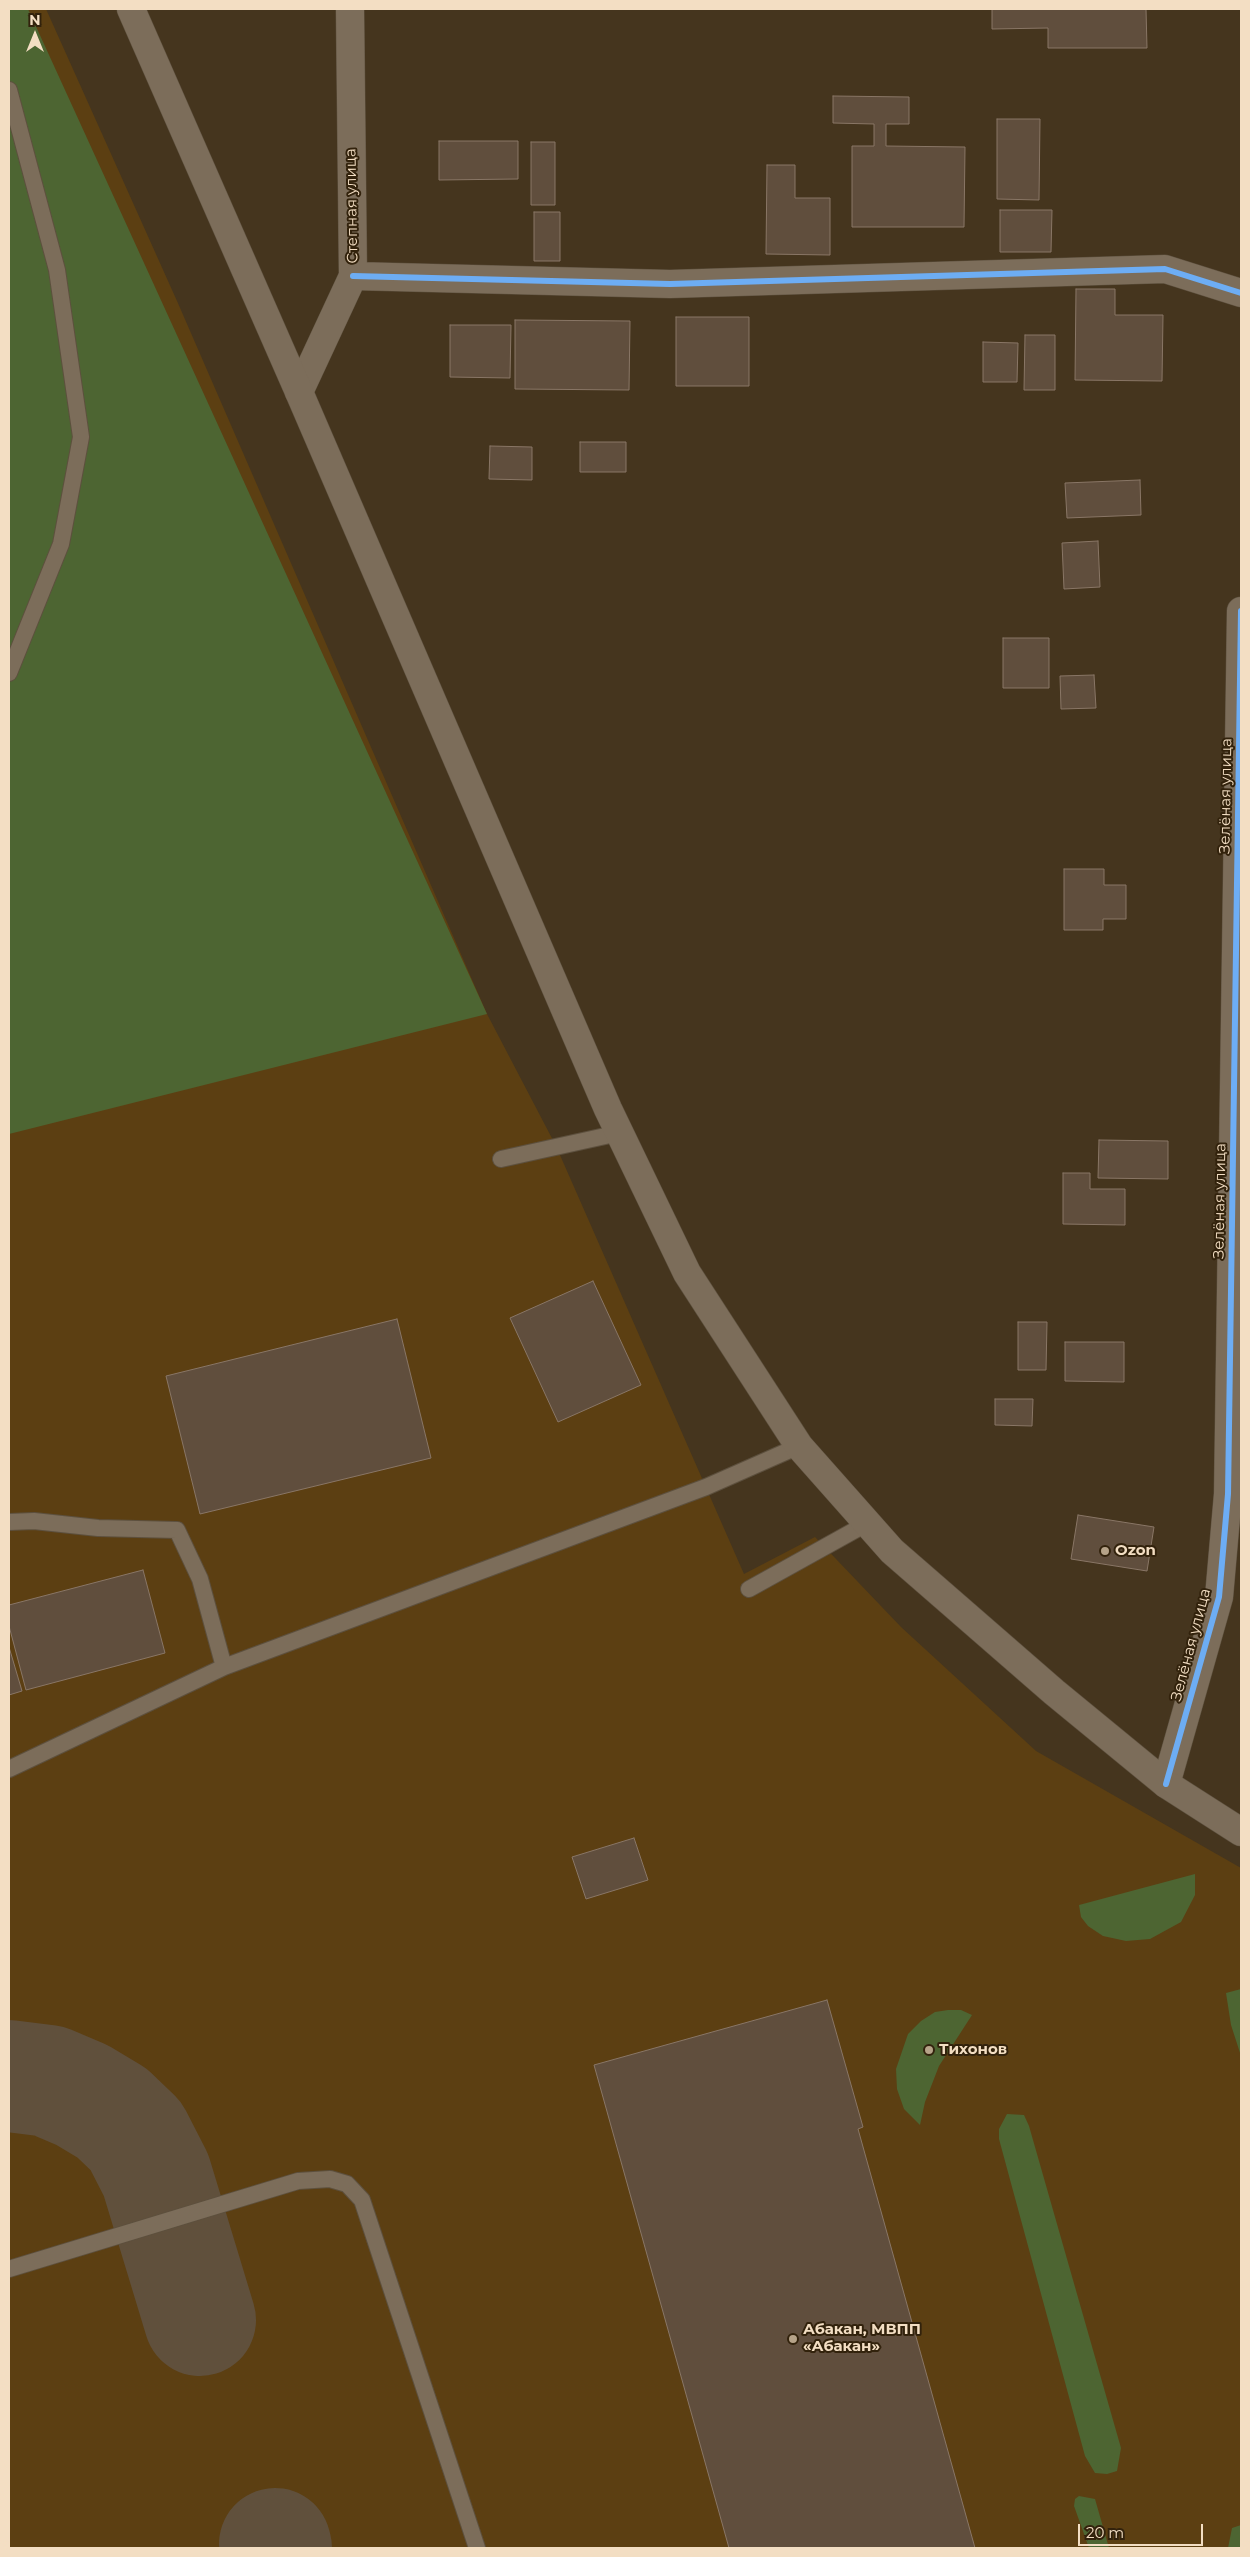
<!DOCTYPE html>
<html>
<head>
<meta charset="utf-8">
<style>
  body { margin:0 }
  #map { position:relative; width:1250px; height:2557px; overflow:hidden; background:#45351e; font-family:Montserrat,sans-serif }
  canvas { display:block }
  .frame { position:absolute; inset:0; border:10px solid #f3dec3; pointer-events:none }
  .north { position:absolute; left:10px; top:10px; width:50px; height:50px; -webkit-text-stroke:4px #32220c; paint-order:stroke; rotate:0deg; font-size:14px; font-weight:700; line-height:20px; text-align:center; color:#f3dec3 }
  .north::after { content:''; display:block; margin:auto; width:18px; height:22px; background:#f3dec3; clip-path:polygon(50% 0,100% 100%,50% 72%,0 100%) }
  .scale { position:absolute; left:1078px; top:2524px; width:125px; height:22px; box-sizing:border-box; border:2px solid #f3dec3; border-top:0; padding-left:6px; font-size:15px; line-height:18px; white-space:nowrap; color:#f3dec3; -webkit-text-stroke:4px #32220c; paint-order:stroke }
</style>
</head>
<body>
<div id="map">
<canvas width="1250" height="2557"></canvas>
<div class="frame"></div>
<div class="north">N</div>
<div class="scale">20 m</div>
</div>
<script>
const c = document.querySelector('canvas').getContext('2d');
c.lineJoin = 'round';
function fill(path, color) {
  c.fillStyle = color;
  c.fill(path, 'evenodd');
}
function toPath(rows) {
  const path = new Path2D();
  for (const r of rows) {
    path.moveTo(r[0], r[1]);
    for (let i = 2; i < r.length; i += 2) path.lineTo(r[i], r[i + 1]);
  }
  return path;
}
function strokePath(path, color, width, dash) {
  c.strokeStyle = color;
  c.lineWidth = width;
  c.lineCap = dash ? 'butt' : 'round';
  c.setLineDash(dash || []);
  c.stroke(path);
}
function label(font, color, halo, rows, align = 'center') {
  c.font = font + ' Montserrat,sans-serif';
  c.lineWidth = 4;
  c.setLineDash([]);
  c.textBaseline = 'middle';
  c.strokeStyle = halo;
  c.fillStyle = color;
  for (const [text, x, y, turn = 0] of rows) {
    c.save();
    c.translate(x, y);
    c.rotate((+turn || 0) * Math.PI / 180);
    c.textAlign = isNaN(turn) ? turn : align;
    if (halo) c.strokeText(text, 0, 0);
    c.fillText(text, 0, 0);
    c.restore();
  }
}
const built = toPath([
  [9,9,46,9,177,301,487,1014,556,1146,744,1574,815,1537,901,1627,1036,1751,1241,1868,1241,2548,9,2548]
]);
const green = toPath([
  [9,9,28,9,487,1014,9,1134],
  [1195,1874,1195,1895,1181,1922,1150,1939,1126,1941,1103,1936,1088,1926,1081,1917,1079,1905],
  [1241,1989,1241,2056,1231,2025,1226,1993],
  [948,2010,961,2010,972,2015,939,2066,925,2102,920,2125,904,2109,897,2089,896,2069,908,2034,921,2021,935,2012],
  [1007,2114,1024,2115,1029,2126,1121,2448,1117,2471,1107,2474,1095,2473,1085,2456,999,2139,999,2129],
  [1079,2496,1095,2499,1109,2548,1089,2548,1074,2506,1075,2499],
  [1241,2525,1241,2548,1228,2548,1232,2528]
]);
const taxiway = toPath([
  [9,2076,49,2081,82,2095,112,2113,136,2136,156,2175,200,2320],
  [275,2544,276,2548]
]);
const building = toPath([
  [992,9,1146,9,1147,48,1048,48,1048,28,992,29,992,9],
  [833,96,909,97,909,124,886,124,886,146,965,147,964,227,852,227,852,146,874,146,874,124,833,123,833,96],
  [997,119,1040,119,1039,200,997,199,997,119],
  [439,141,518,141,518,179,439,180,439,141],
  [531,142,555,142,555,205,531,205,531,142],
  [767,165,795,165,795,198,830,198,830,255,766,254,767,165],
  [1000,210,1052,210,1051,252,1000,252,1000,210],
  [534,212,560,212,560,261,534,261,534,212],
  [1076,289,1115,289,1115,315,1163,315,1162,381,1075,380,1076,289],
  [676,317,749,317,749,386,676,386,676,317],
  [515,320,630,321,629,390,515,389,515,320],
  [450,325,511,325,510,378,450,377,450,325],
  [1025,335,1055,335,1055,390,1024,390,1025,335],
  [983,342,1018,343,1017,382,983,382,983,342],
  [580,442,626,442,626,472,580,472,580,442],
  [490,446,532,447,532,480,489,479,490,446],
  [1140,480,1141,515,1067,518,1065,483,1140,480],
  [1098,541,1100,587,1064,589,1062,543,1098,541],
  [1003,638,1049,638,1049,688,1003,688,1003,638],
  [1094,675,1096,708,1061,709,1060,676,1094,675],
  [1064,869,1104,869,1104,885,1126,885,1126,919,1103,919,1103,930,1064,930,1064,869],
  [1099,1140,1168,1141,1168,1179,1098,1178,1099,1140],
  [1063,1173,1090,1173,1090,1189,1125,1189,1125,1225,1063,1224,1063,1173],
  [593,1281,641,1385,558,1422,510,1318,593,1281],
  [397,1319,431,1458,200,1514,166,1376,397,1319],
  [1018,1322,1047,1322,1046,1370,1018,1370,1018,1322],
  [1065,1342,1124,1342,1124,1382,1065,1381,1065,1342],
  [995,1399,1033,1399,1032,1426,995,1425,995,1399],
  [1078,1515,1154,1527,1147,1571,1071,1559,1078,1515],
  [143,1570,165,1653,26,1690,9,1626,9,1605,143,1570],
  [9,1647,22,1691,9,1695,9,1647],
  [634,1838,648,1880,586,1899,572,1857,634,1838],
  [827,2000,863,2127,858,2129,975,2548,729,2548,594,2065,827,2000]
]);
const lane = toPath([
  [9,90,57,270,81,437,61,544,9,673],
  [501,1159,619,1133],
  [9,1522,34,1521,98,1528,177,1530,200,1579,224,1667],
  [749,1589,866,1524],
  [9,1769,224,1667,706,1487,799,1446],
  [9,2269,298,2181,330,2179,347,2184,362,2200,477,2548]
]);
const street = toPath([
  [353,276,670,284,1165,269,1241,293],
  [299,392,353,276,350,9],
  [1166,1784,1219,1597,1228,1494,1241,611]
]);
const secondary = toPath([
  [131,9,299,392,608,1109,687,1273,799,1446,892,1551,1054,1692,1166,1784,1241,1832]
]);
const cycleway = toPath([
  [353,276,670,284,1165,269,1241,293],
  [1166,1784,1219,1597,1228,1494,1241,611]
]);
const markers = [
  [1105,1551,5,"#b6a389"],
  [929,2050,5,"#b6a389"],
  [793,2339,5,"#b6a389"]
];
const streetNames = [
  ["Степная улица",352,206,-91],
  ["Зелёная улица",1226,796,-89],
  ["Зелёная улица",1220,1201,-89],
  ["Зелёная улица",1191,1645,-75]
];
const poiNames = [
  ["Ozon",1115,1551],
  ["Тихонов",939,2050],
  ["Абакан, МВПП",803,2330],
  ["«Абакан»",803,2347]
];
fill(built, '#5c3f12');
fill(green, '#4d6532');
strokePath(taxiway, '#60503c', 112);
fill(building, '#604e3d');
strokePath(building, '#897666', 1);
strokePath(lane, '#5d503e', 18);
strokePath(street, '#5d503e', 29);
strokePath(secondary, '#5d503e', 29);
strokePath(lane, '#7c6d5a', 16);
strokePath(street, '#7c6d5a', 28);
strokePath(secondary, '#7c6d5a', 28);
strokePath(cycleway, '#6dadf4', 6);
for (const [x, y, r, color] of markers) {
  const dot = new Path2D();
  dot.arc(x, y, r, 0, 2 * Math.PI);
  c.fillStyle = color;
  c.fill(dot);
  strokePath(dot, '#32220c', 2);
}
label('15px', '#f3dec3', '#32220c', streetNames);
label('bold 15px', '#f3dec3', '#32220c', poiNames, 'left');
</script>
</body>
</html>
